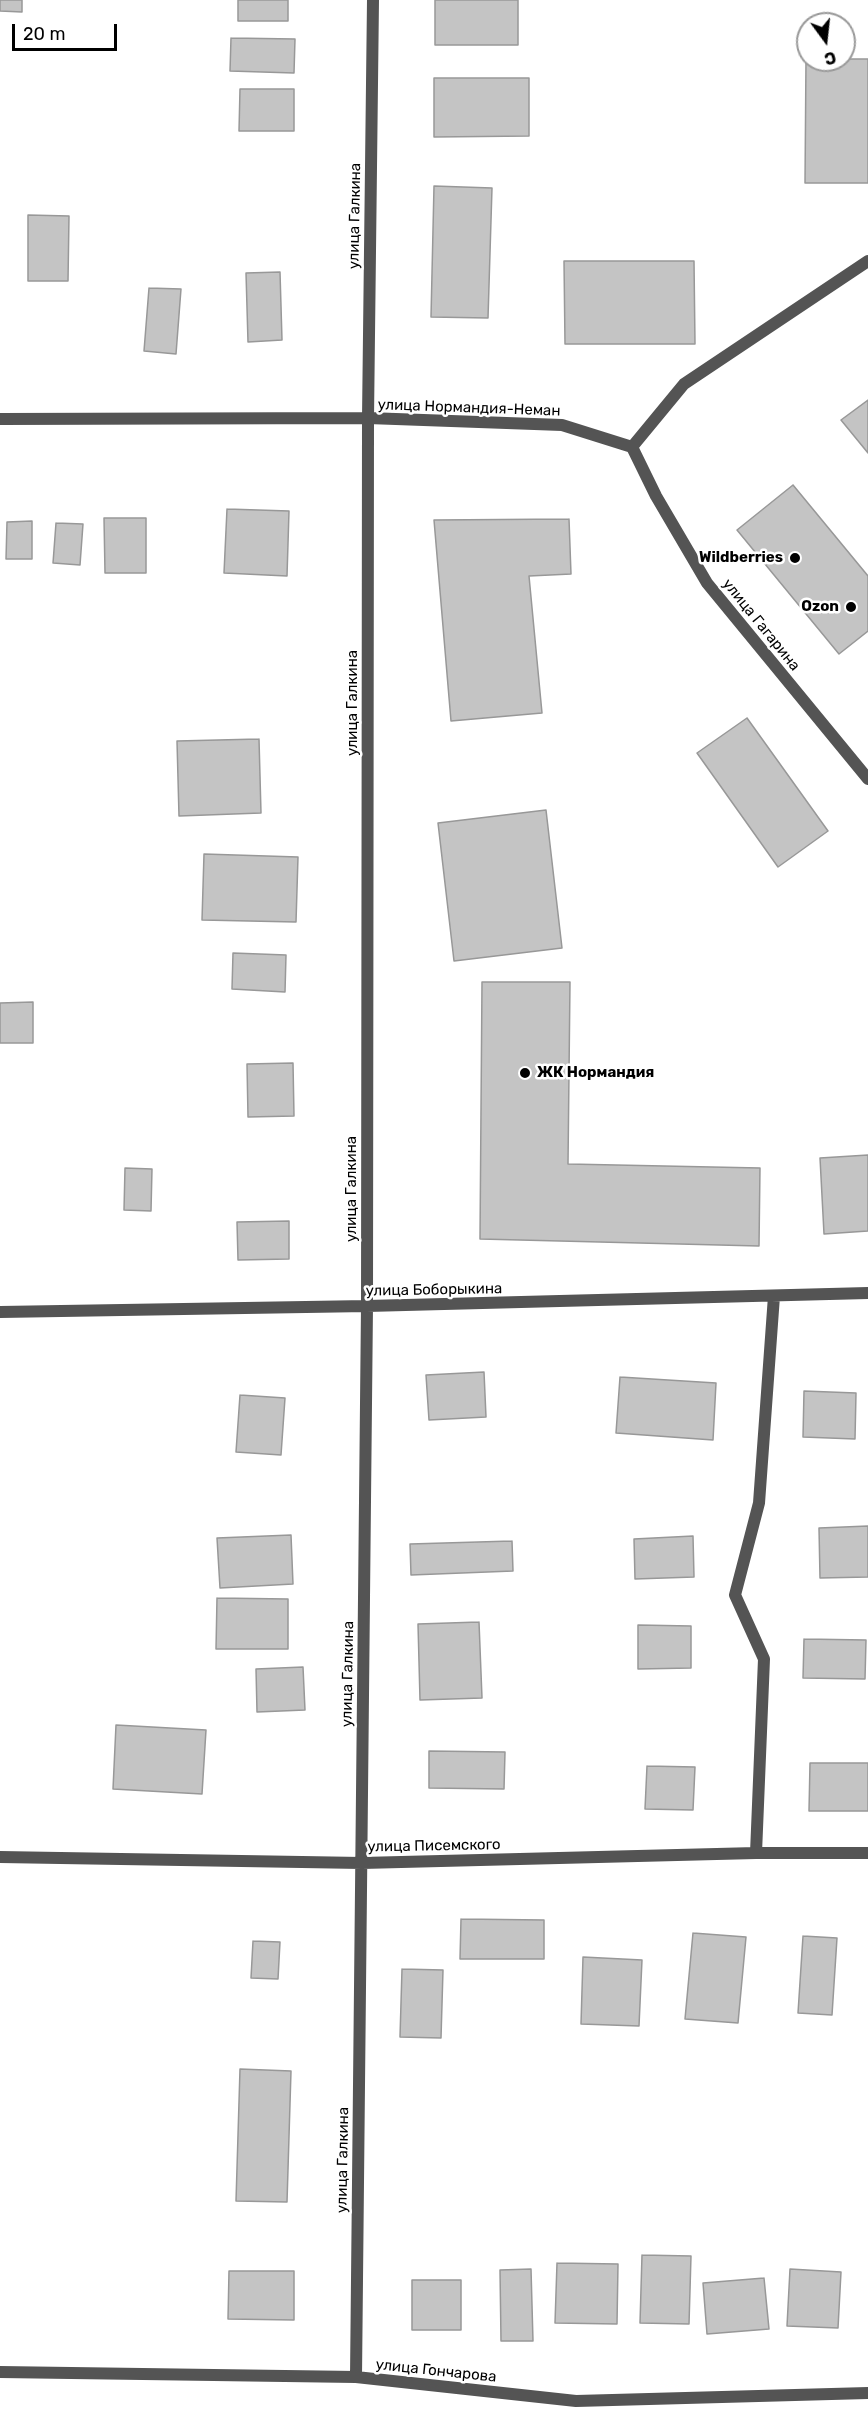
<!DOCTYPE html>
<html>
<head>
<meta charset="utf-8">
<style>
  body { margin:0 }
  #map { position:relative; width:868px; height:2433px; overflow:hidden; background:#fff; font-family:Rubik,sans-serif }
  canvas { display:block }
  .north { position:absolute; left:796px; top:12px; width:60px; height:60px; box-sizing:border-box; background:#fff; border:2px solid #999; border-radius:50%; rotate:165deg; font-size:16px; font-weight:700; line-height:24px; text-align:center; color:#000 }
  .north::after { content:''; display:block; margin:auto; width:21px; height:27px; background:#000; clip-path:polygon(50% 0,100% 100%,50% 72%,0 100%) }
  .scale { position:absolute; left:12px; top:24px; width:105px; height:27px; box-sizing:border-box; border:3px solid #000; border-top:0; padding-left:8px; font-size:18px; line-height:21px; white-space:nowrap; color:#000; -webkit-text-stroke:4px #fff; paint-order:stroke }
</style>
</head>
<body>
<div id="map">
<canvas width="868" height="2433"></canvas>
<div class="north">С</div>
<div class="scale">20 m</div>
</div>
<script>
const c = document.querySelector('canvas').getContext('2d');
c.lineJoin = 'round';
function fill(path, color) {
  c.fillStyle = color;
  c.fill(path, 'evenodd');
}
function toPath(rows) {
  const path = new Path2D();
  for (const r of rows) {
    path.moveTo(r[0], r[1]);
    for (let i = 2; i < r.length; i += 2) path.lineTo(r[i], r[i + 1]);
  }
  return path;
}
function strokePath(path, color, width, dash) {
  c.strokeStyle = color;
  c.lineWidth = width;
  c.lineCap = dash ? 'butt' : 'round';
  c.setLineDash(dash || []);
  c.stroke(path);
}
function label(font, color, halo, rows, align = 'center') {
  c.font = font + ' Rubik,sans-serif';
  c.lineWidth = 5;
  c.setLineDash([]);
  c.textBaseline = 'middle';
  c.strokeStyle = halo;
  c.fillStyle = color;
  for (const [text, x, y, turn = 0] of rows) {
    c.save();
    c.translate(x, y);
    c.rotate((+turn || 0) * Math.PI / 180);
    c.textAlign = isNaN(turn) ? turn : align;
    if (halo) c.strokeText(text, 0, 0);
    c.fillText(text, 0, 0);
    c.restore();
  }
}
const building = toPath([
  [0,0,22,0,22,12,0,11,0,0],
  [238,0,288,0,288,21,238,21,238,0],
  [435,0,518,0,518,45,435,45,435,0],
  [231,38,295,39,294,73,230,71,231,38],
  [806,59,868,59,868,183,805,183,806,59],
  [434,78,529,78,529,136,434,137,434,78],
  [240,89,294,89,294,131,239,131,240,89],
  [434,186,492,188,488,318,431,317,434,186],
  [28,215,69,216,68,281,28,281,28,215],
  [564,261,694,261,695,344,565,344,564,261],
  [280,272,282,340,248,342,246,273,280,272],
  [149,288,181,289,176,354,144,351,149,288],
  [868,400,868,453,841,420,868,400],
  [793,485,868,576,868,631,839,654,737,530,793,485],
  [227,509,289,511,287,576,224,573,227,509],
  [104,518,146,518,146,573,105,573,104,518],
  [569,519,571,574,529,576,542,713,451,721,434,520,569,519],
  [32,521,32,559,6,559,7,522,32,521],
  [56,523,83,524,80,565,53,563,56,523],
  [747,718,828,831,778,867,697,753,747,718],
  [259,739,261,813,179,816,177,741,259,739],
  [546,810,562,948,454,961,438,823,546,810],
  [204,854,298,857,296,922,202,920,204,854],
  [233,953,286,955,285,992,232,989,233,953],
  [482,982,570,982,568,1164,760,1168,759,1246,480,1239,482,982],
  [33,1002,33,1043,0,1043,0,1003,33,1002],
  [293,1063,294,1116,248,1117,247,1064,293,1063],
  [868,1155,868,1231,824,1234,820,1158,868,1155],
  [125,1168,152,1169,151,1211,124,1210,125,1168],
  [289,1221,289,1259,238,1260,237,1222,289,1221],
  [484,1372,486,1417,429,1420,426,1375,484,1372],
  [620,1377,716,1383,713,1440,616,1433,620,1377],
  [804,1391,856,1393,855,1439,803,1437,804,1391],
  [240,1395,285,1398,281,1455,236,1452,240,1395],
  [868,1526,868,1577,820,1578,819,1528,868,1526],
  [291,1535,293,1584,220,1588,217,1538,291,1535],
  [693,1536,694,1577,635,1579,634,1539,693,1536],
  [512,1541,513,1571,411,1575,410,1544,512,1541],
  [217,1598,288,1599,288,1649,216,1649,217,1598],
  [479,1622,482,1698,420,1700,418,1624,479,1622],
  [638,1625,691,1626,691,1668,638,1669,638,1625],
  [804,1639,866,1640,865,1679,803,1678,804,1639],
  [303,1667,305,1710,257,1712,256,1669,303,1667],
  [116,1725,206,1730,202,1794,113,1789,116,1725],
  [429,1751,505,1752,504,1789,429,1788,429,1751],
  [810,1763,868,1763,868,1811,809,1811,810,1763],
  [647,1766,695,1767,693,1810,645,1809,647,1766],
  [461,1919,544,1920,544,1959,460,1959,461,1919],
  [693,1933,746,1937,738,2023,685,2019,693,1933],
  [803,1936,837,1938,832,2015,798,2013,803,1936],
  [253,1941,280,1942,278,1979,251,1978,253,1941],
  [583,1957,642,1960,639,2026,581,2024,583,1957],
  [402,1969,443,1970,441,2038,400,2037,402,1969],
  [240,2069,291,2071,287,2202,236,2201,240,2069],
  [642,2255,691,2256,689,2324,640,2323,642,2255],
  [557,2263,618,2264,617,2324,555,2323,557,2263],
  [531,2269,533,2341,501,2341,500,2270,531,2269],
  [790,2269,841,2272,838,2328,787,2326,790,2269],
  [229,2271,294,2271,294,2320,228,2319,229,2271],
  [764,2278,769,2329,707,2334,703,2283,764,2278],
  [412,2280,461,2280,461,2330,412,2330,412,2280]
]);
const street = toPath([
  [0,419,368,418,562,425,632,447,684,384,868,261],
  [632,447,656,496,707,583,868,779],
  [0,1312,367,1306,868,1293],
  [756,1853,764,1659,735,1595,759,1503,774,1296],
  [0,1857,362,1863,756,1853,868,1853],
  [0,2372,356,2377,576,2401,868,2393],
  [356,2377,367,1306,368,418,373,0]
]);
const markers = [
  [795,558,6,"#000"],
  [851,607,6,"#000"],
  [525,1073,6,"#000"]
];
const streetNames = [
  ["улица Галкина",355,216,-89],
  ["улица Нормандия-Неман",469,408,2],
  ["улица Гагарина",761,625,51],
  ["улица Галкина",353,703,-90],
  ["улица Галкина",352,1189,-90],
  ["улица Боборыкина",434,1290,-1],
  ["улица Галкина",348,1674,-89],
  ["улица Писемского",434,1846,-1],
  ["улица Галкина",343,2160,-89],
  ["улица Гончарова",436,2371,6]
];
const poiNames = [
  ["Wildberries",783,558],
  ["Ozon",839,607],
  ["ЖК Нормандия",537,1073,"left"]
];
fill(building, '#c4c4c4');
strokePath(building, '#989898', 1.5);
strokePath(street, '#545454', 12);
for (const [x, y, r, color] of markers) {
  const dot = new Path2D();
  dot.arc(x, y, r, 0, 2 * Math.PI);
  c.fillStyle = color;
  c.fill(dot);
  strokePath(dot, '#fff', 2);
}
label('15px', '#000', '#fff', streetNames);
label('bold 15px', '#000', '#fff', poiNames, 'right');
</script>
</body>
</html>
